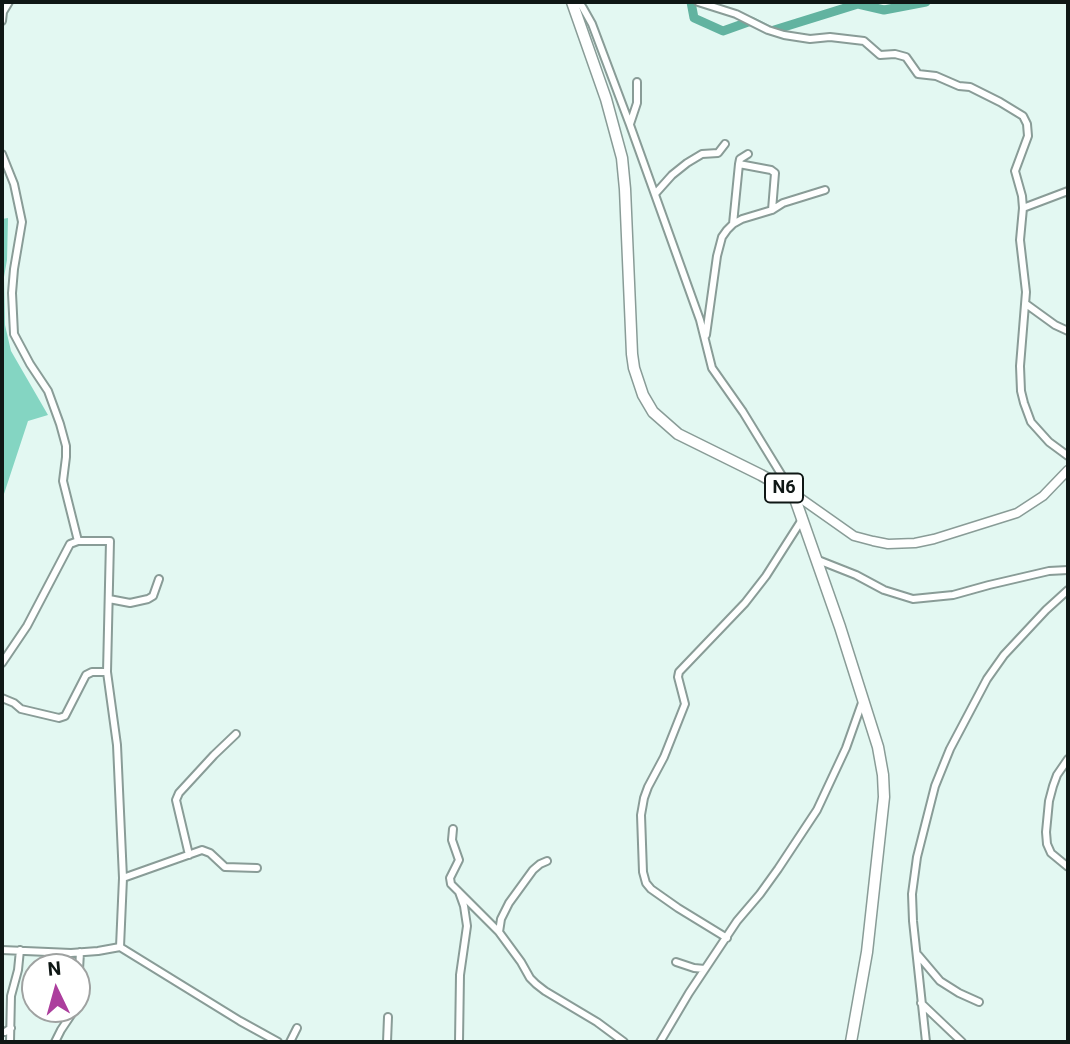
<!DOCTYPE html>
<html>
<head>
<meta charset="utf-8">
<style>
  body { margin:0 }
  #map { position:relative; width:1070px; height:1044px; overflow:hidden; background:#e3f8f2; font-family:Roboto,sans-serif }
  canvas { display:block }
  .frame { position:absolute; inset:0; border:4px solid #0f1715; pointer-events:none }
  .north { position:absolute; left:21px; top:953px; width:70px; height:70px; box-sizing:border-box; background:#fff; border:2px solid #9fa2a1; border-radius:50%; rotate:355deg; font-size:19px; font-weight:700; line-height:28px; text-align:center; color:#0f1715 }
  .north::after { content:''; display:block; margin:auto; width:24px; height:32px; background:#ac3e9d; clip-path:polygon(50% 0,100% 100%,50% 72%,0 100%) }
</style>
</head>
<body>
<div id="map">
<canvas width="1070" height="1044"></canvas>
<div class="frame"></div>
<div class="north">N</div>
</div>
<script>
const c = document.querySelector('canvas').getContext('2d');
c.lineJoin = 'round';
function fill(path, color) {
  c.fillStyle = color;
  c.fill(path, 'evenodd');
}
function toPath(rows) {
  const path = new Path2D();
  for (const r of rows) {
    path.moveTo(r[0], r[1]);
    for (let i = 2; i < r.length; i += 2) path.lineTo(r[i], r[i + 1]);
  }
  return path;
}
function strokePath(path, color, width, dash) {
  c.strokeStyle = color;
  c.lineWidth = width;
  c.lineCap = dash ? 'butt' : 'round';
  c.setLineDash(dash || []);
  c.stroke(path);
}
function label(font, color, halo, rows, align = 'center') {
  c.font = font + ' Roboto,sans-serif';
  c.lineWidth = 5;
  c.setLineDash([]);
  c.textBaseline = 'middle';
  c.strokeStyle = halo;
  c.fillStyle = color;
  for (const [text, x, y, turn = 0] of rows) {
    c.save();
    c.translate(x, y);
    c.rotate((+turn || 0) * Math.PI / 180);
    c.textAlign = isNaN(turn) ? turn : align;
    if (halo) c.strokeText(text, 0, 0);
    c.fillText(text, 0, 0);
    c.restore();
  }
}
const forest = toPath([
  [8,218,7,260,4,277,5,325,11,351,48,415,28,421,2,500,2,219]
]);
const river = toPath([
  [691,2,694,18,723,31,751,21,771,31,858,4,884,10,926,2]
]);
const minor = toPath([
  [573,2,581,5,583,8,592,24,630,125,700,320,712,368,743,412,792,492],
  [698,2,736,14,768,30,784,35,810,39,830,37,864,41,880,55,895,54,906,57,918,74,936,76,959,86,970,87,1000,102,1023,116,1027,124,1028,136,1015,171,1022,196,1023,208,1020,240,1026,292,1020,366,1021,391,1024,403,1031,422,1049,442,1068,456],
  [2,21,3,12,9,2],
  [630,124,637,103,637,82],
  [2,154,14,184,22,222,14,269,12,293,14,334,30,364,48,391,60,424,66,446,66,457,63,481,78,541,110,541,107,672,117,745,123,878,120,947,240,1021,278,1042],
  [739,164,771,170,775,173,772,210],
  [655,194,672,175,687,163,702,154,718,153,725,144],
  [1023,208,1068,191],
  [733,224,739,164,740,159,748,154],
  [1026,304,1055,325,1068,331],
  [706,335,717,256,722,237,727,230,733,224,742,219,772,210,783,203,825,190],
  [818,560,856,575,884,590,913,599,953,595,989,585,1049,571,1068,570],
  [109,599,130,603,148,599,153,596,159,579],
  [2,663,27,626,70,544,78,541],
  [2,698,14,703,21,709,59,718,65,716,86,675,92,672,107,672],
  [1068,759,1057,775,1053,786,1049,801,1046,832,1047,844,1051,853,1068,867],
  [453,829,452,840,459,860,450,878,451,884,499,932,521,962,530,978,536,984,545,991,597,1022,624,1042],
  [189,855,176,800,179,793,214,755,236,734],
  [123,878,202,850,210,853,225,867,257,868],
  [459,892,464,906,467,926,460,975,459,1042],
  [499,932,501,919,509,903,533,870,540,864,547,861],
  [727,938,678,908,651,889,646,883,643,872,641,815,644,798,648,787,664,757,685,704,678,677,679,672,745,603,766,576,803,518],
  [2,950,71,953,98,951,120,947],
  [918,955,940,981,959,993,979,1002],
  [676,962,694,968,705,969],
  [921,1003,962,1042],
  [77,1006,80,952],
  [2,1032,5,1032,11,1028],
  [10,1042,11,996,18,970,20,950],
  [55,1042,61,1030,75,1009],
  [290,1042,297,1028],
  [387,1042,388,1017],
  [660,1042,689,993,737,921,760,894,778,869,817,810,846,748,863,700],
  [926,1042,913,921,912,894,917,857,935,786,950,749,987,679,1004,655,1046,610,1068,590]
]);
const major = toPath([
  [793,493,854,536,873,541,888,544,915,543,934,539,1017,513,1043,496,1068,470]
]);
const highway = toPath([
  [572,2,606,99,622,158,625,189,632,354,634,368,643,395,653,412,678,434,761,475,793,493,840,627,878,747,883,775,884,797,867,952,851,1042]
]);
const shields = [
  [784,488,38]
];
const shieldNames = [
  ["N6",784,488]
];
fill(forest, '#84d5c2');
strokePath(river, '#62b3a0', 9);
strokePath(minor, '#899c97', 10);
strokePath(major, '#899c97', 11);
strokePath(highway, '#899c97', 13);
strokePath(minor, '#fff', 6);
strokePath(major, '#fff', 8);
strokePath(highway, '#fff', 10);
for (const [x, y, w] of shields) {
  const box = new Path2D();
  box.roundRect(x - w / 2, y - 14.5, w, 29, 5);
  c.fillStyle = '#fff';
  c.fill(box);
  strokePath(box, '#0f1715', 2);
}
label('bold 18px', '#0f1715', null, shieldNames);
</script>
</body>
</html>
